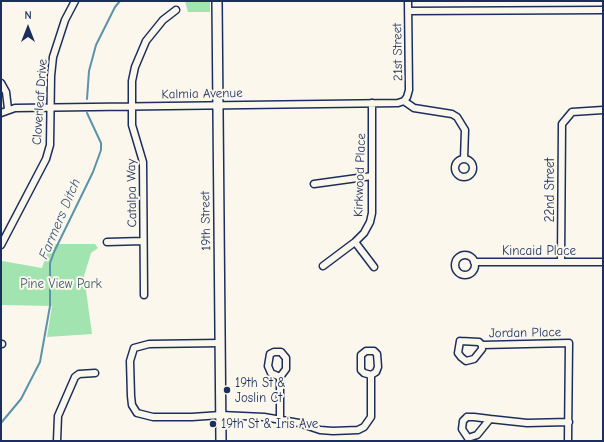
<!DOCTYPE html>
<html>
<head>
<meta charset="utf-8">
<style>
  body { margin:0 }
  #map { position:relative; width:604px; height:442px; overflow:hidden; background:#fbf7ec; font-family:"Comic Neue",sans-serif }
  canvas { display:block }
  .frame { position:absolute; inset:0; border:2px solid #1b2f5e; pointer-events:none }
  .north { position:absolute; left:8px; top:8px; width:40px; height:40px; -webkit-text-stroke:3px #fbf7ec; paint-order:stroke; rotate:0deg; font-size:11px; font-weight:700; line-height:16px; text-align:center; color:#1b2f5e }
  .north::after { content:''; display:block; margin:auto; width:14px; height:18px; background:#1b2f5e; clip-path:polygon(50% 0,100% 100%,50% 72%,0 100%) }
</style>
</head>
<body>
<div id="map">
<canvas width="604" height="442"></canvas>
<div class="frame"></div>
<div class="north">N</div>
</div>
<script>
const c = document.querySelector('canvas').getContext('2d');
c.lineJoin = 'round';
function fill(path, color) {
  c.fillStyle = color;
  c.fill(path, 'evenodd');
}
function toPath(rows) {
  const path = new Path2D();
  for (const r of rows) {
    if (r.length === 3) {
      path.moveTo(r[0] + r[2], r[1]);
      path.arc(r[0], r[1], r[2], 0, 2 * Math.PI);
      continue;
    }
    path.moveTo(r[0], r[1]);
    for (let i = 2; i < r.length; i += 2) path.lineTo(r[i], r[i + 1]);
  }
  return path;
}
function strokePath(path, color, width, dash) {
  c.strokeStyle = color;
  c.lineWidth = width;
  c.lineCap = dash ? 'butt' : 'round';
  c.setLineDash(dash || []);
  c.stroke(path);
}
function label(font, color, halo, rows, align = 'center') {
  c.font = font + ' "Comic Neue",sans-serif';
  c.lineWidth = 4;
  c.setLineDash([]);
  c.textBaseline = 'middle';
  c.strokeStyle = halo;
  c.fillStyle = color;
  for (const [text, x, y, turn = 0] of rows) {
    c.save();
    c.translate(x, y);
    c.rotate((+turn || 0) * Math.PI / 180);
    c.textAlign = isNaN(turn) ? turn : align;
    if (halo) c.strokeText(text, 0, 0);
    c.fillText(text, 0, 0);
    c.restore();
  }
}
const green = toPath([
  [185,1,210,1,210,12,188,12],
  [50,244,95,244,98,248,91,253,84,276,92,334,47,337,52,306,1,305,2,261,42,268]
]);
const stream = toPath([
  [87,99,89,71,96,45,115,7,120,1],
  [1,423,21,399,40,362,50,306,50,263,54,252,93,172,101,150,101,143,87,113]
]);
const street = toPath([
  [408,11,603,10],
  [1,83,6,92,8,109],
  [404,101,407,97,409,90,408,1],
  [404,101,414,108,452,114,457,117,465,130,464,159],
  [1,113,15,108,398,103,404,101],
  [464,168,9],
  [314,184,372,176],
  [107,242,143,241],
  [355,242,374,267],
  [1,245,46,159,50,145,51,76,53,57,65,20,75,1],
  [465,265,10],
  [474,262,603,262],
  [561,262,562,124,572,112,603,110],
  [323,266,355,242,364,233,370,222,372,213,372,103],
  [144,295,143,162,132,125,132,81,135,67,146,41,163,20,176,10],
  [460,341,479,342,482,345,482,349,474,359,466,361,461,357,458,353,460,341],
  [221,343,149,344,134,348,130,361,131,396,132,405,137,413,153,417,192,417,221,415,264,417,299,423,320,430,333,431,358,430,364,427,371,417,371,375,376,372,378,367,377,354,374,351,366,351,361,355,361,370,364,373,371,375],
  [1,344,2,344],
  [482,345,569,343,568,441],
  [280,377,271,373,268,366,270,354,274,352,281,352,286,358,286,369,280,377,280,419],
  [467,417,474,417,490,419,477,435,468,438,462,429,463,421,467,417],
  [490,419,527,423,569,422],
  [57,441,58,416,75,377,79,374,95,373]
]);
const secondary = toPath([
  [217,1,221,441]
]);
const markers = [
  [227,390,4,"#1b2f5e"],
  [213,424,4,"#1b2f5e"]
];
const streetNames = [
  ["21st Street",398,52,-91],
  ["Kalmia Avenue",202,94,-1],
  ["Cloverleaf Drive",40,102,-86],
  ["Kirkwood Place",360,175,-88],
  ["22nd Street",550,190,-90],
  ["Catalpa Way",132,193,-91],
  ["19th Street",206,221,-91],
  ["Kincaid Place",539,251],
  ["Jordan Place",525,333,-1]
];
const parkNames = [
  ["Pine View Park",61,284]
];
const poiNames = [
  ["19th St &",235,383],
  ["Joslin Ct",235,398],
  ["19th St & Iris Ave",221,424]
];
const waterNames = [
  ["Farmers Ditch",60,219,-67]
];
fill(green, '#a1e4af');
strokePath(stream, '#5a93aa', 2);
strokePath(street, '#1b2f5e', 9);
strokePath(secondary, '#1b2f5e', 12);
strokePath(street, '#fbf7ec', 6);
strokePath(secondary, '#fbf7ec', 9);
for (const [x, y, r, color] of markers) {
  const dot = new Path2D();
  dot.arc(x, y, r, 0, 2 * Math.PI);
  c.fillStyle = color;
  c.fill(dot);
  strokePath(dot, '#fbf7ec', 1.5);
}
label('13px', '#1b2f5e', '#fbf7ec', streetNames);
label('13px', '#3c5c72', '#fbf7ec', parkNames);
label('13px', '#1b2f5e', '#fbf7ec', poiNames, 'left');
label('italic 14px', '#35587e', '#fbf7ec', waterNames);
</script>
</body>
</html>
